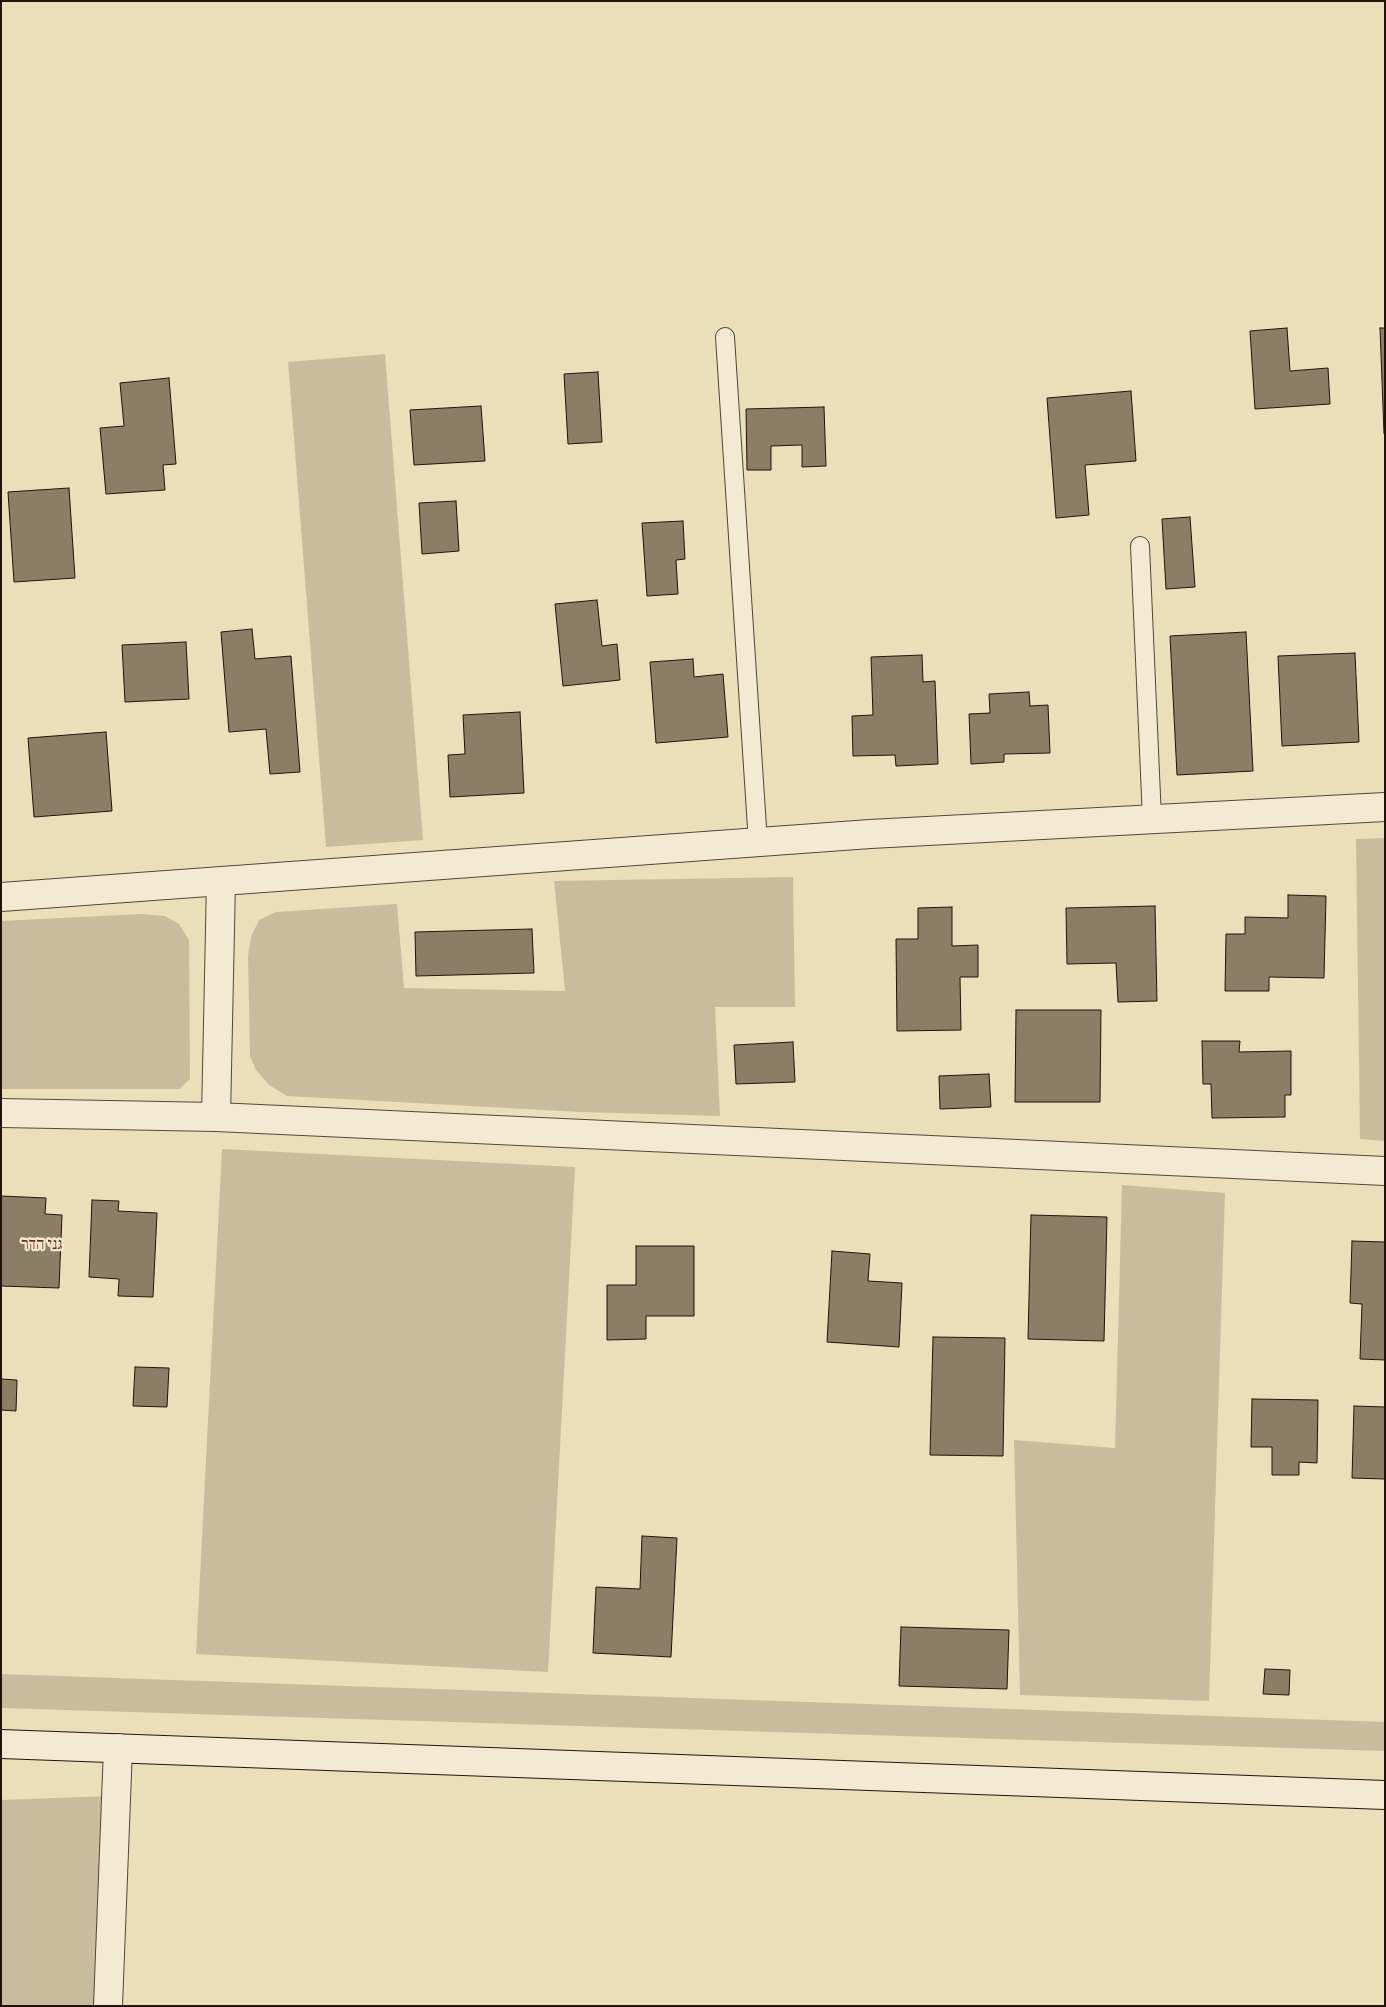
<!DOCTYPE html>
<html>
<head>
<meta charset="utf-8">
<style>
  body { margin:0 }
  #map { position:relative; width:1386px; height:2007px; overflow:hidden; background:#ebdfba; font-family:Vollkorn,serif }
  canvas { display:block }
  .frame { position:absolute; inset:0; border:2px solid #23120a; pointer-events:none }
</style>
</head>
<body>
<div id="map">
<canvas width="1386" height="2007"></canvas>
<div class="frame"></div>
</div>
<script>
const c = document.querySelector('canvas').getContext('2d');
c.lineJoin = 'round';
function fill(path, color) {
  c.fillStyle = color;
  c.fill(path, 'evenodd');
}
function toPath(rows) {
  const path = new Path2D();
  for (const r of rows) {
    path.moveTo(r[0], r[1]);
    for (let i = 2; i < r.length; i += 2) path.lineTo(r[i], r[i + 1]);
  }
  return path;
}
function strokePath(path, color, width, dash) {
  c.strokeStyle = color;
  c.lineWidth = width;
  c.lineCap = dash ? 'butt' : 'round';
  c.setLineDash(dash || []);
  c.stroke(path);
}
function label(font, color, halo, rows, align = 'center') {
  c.font = font + ' Vollkorn,"Frank Ruhl Libre",serif';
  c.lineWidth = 4.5;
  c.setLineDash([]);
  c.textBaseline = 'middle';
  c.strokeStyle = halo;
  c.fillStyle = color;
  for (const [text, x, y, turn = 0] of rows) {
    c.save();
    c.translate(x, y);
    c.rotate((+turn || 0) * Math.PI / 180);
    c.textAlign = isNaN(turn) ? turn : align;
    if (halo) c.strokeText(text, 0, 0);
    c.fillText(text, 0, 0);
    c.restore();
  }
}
const green = toPath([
  [385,354,423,840,326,847,288,362],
  [1385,838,1385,1141,1360,1139,1356,839],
  [793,877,795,1007,715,1007,720,1116,580,1112,287,1096,269,1085,256,1070,250,1056,248,956,251,937,259,920,276,912,397,904,404,988,565,991,554,881],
  [141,914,165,916,179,924,189,940,190,1079,179,1089,1,1089,1,921],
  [222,1149,575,1167,548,1672,196,1654],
  [1122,1185,1225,1193,1209,1701,1020,1695,1014,1440,1115,1448],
  [1,1674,1385,1722,1385,1751,1,1708],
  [109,1796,96,2006,1,2006,1,1800]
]);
const building = toPath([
  [1287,328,1290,371,1328,368,1330,404,1255,409,1250,331,1287,328],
  [1380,328,1385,328,1385,434,1384,434,1380,328],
  [598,372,602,442,568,444,564,374,598,372],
  [169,378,176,464,163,465,165,490,106,494,100,428,124,426,120,383,169,378],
  [1131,391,1136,461,1085,465,1089,515,1056,518,1047,398,1131,391],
  [481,406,485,461,414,465,410,410,481,406],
  [824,407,826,466,802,467,802,445,771,446,771,470,747,470,746,409,824,407],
  [69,488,75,578,14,582,8,492,69,488],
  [456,501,459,551,422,554,419,503,456,501],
  [1190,517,1195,587,1166,589,1162,519,1190,517],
  [683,521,685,559,676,560,678,594,647,596,642,523,683,521],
  [597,600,602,646,617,644,620,680,563,686,555,604,597,600],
  [252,629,255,659,291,656,300,772,270,774,266,729,229,732,221,632,252,629],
  [1246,632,1253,771,1177,775,1170,636,1246,632],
  [186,642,189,699,125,702,122,645,186,642],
  [1355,653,1359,742,1282,746,1278,656,1355,653],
  [922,655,923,682,935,681,938,764,896,766,895,755,853,756,852,716,873,715,871,657,922,655],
  [693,659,694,677,723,674,728,737,656,743,650,662,693,659],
  [1029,692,1030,706,1048,705,1050,753,1004,754,1004,762,971,764,969,714,990,713,989,694,1029,692],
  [520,712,524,793,450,797,448,755,465,754,463,715,520,712],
  [106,732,112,811,34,817,28,738,106,732],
  [1288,895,1326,896,1324,978,1269,977,1269,991,1225,991,1226,934,1245,934,1245,917,1288,918,1288,895],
  [1155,906,1157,1001,1118,1002,1116,963,1067,964,1066,908,1155,906],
  [952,907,952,946,978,945,978,977,960,977,961,1030,897,1031,896,939,918,939,918,908,952,907],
  [532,929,534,973,416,976,415,932,532,929],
  [1016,1010,1101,1010,1100,1102,1015,1102,1016,1010],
  [1202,1041,1240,1041,1239,1052,1291,1051,1291,1095,1285,1095,1285,1117,1212,1118,1211,1084,1203,1084,1202,1041],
  [793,1042,795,1082,736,1084,734,1045,793,1042],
  [989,1074,991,1107,940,1109,939,1076,989,1074],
  [1,1196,46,1198,45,1214,62,1215,59,1288,1,1286,1,1196],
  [92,1200,119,1201,118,1211,157,1213,153,1297,118,1296,119,1279,89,1277,92,1200],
  [1031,1215,1107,1217,1104,1341,1028,1339,1031,1215],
  [1352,1241,1385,1242,1385,1360,1360,1359,1362,1304,1350,1303,1352,1241],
  [636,1246,694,1246,694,1316,646,1316,646,1339,607,1340,607,1285,636,1285,636,1246],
  [832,1251,870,1254,868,1281,902,1283,899,1347,827,1342,832,1251],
  [933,1337,1005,1338,1003,1456,930,1455,933,1337],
  [135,1367,169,1368,167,1407,133,1406,135,1367],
  [1,1379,17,1380,16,1411,1,1410,1,1379],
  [1252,1399,1318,1400,1317,1463,1299,1462,1299,1475,1272,1475,1272,1447,1251,1447,1252,1399],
  [1354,1406,1385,1407,1385,1479,1352,1478,1354,1406],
  [642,1536,677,1538,671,1657,593,1653,596,1587,640,1589,642,1536],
  [901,1627,1009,1630,1007,1689,899,1686,901,1627],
  [1265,1669,1290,1670,1289,1695,1263,1694,1265,1669]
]);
const service = toPath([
  [725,337,758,843],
  [1140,546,1152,819]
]);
const minor = toPath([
  [1,897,870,834,1385,807],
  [1,1113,216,1117,1385,1171],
  [216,1117,221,882],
  [108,2006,118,1748]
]);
const secondary = toPath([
  [1,1744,1385,1795]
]);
const quarterNames = [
  ["גני הדר",42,1246]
];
fill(green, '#c9bc9c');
fill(building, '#8b7d66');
strokePath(building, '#23120a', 1);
strokePath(service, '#554536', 20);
strokePath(minor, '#554536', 30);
strokePath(secondary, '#23120a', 30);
strokePath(service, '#f2ead2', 18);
strokePath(minor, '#f2ead2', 28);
strokePath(secondary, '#f2ead2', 28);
label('16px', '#7a1f14', '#f2ead2', quarterNames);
</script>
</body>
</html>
